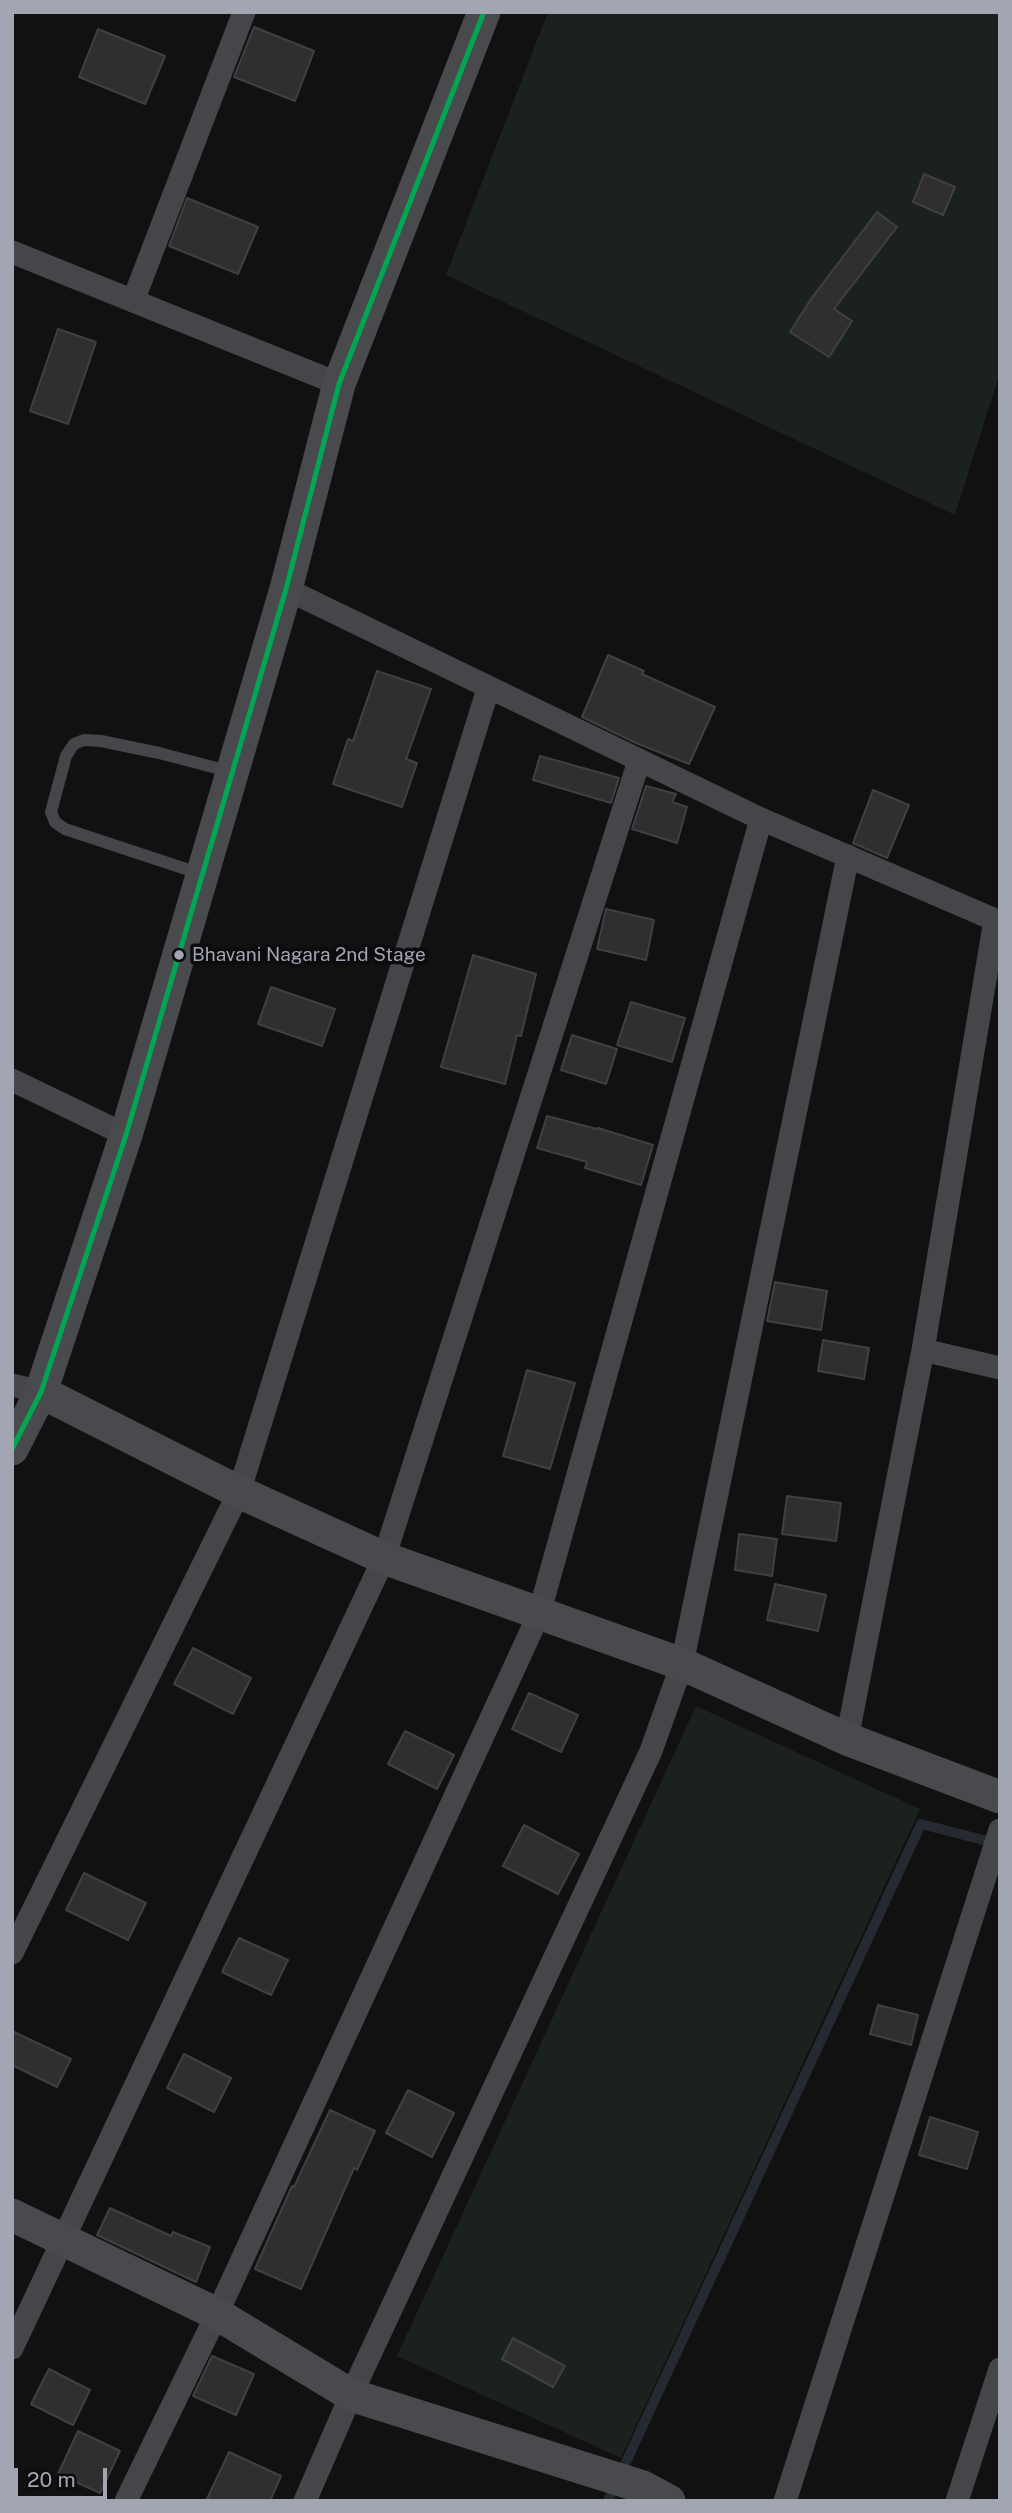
<!DOCTYPE html>
<html>
<head>
<meta charset="utf-8">
<style>
  body { margin:0 }
  #map { position:relative; width:1012px; height:2513px; overflow:hidden; background:#111; font-family:"Public Sans",sans-serif }
  canvas { display:block }
  .frame { position:absolute; inset:0; border:14px solid #a2a5b2; pointer-events:none }
  .scale { position:absolute; left:14px; top:2468px; width:93px; height:32px; box-sizing:border-box; border:4px solid #a2a5b2; border-top:0; padding-left:9px; font-size:21px; line-height:24px; white-space:nowrap; color:#a2a5b2; -webkit-text-stroke:5px #0c0b0d; paint-order:stroke }
</style>
</head>
<body>
<div id="map">
<canvas width="1012" height="2513"></canvas>
<div class="frame"></div>
<div class="scale">20 m</div>
</div>
<script>
const c = document.querySelector('canvas').getContext('2d');
c.lineJoin = 'round';
function fill(path, color) {
  c.fillStyle = color;
  c.fill(path, 'evenodd');
}
function toPath(rows) {
  const path = new Path2D();
  for (const r of rows) {
    path.moveTo(r[0], r[1]);
    for (let i = 2; i < r.length; i += 2) path.lineTo(r[i], r[i + 1]);
  }
  return path;
}
function strokePath(path, color, width, dash) {
  c.strokeStyle = color;
  c.lineWidth = width;
  c.lineCap = dash ? 'butt' : 'round';
  c.setLineDash(dash || []);
  c.stroke(path);
}
function label(font, color, halo, rows, align = 'center') {
  c.font = font + ' "Public Sans",sans-serif';
  c.lineWidth = 7;
  c.setLineDash([]);
  c.textBaseline = 'middle';
  c.strokeStyle = halo;
  c.fillStyle = color;
  for (const [text, x, y, turn = 0] of rows) {
    c.save();
    c.translate(x, y);
    c.rotate((+turn || 0) * Math.PI / 180);
    c.textAlign = isNaN(turn) ? turn : align;
    if (halo) c.strokeText(text, 0, 0);
    c.fillText(text, 0, 0);
    c.restore();
  }
}
const green = toPath([
  [548,12,1000,12,1000,372,955,515,446,275],
  [696,1706,920,1809,621,2458,397,2356]
]);
const stream = toPath([
  [608,2501,921,1824,995,1843]
]);
const building = toPath([
  [254,27,314,51,295,101,234,77,254,27],
  [98,29,165,56,145,104,79,77,98,29],
  [924,174,955,187,943,215,913,202,924,174],
  [187,198,258,227,238,274,169,246,187,198],
  [877,212,897,227,834,309,852,321,829,357,790,332,811,299,877,212],
  [58,329,96,342,68,424,30,411,58,329],
  [608,655,644,671,642,674,715,707,689,764,636,743,582,717,608,655],
  [377,671,431,689,406,759,417,763,402,807,333,784,348,739,353,741,377,671],
  [540,756,619,778,611,803,533,780,540,756],
  [646,786,676,794,672,802,687,807,677,843,632,829,646,786],
  [873,790,909,805,887,858,853,843,873,790],
  [606,909,654,920,646,960,597,949,606,909],
  [473,955,536,974,521,1036,517,1035,505,1084,441,1067,473,955],
  [271,987,335,1009,322,1046,258,1024,271,987],
  [631,1002,685,1018,672,1062,617,1045,631,1002],
  [572,1035,617,1049,606,1084,561,1070,572,1035],
  [547,1116,597,1129,598,1128,653,1145,641,1185,585,1168,587,1162,537,1148,547,1116],
  [775,1282,827,1291,821,1330,767,1321,775,1282],
  [823,1340,869,1348,864,1379,818,1371,823,1340],
  [527,1370,575,1383,550,1469,503,1456,527,1370],
  [787,1496,841,1503,836,1541,782,1534,787,1496],
  [739,1534,777,1539,772,1576,735,1570,739,1534],
  [775,1584,826,1595,818,1631,767,1620,775,1584],
  [193,1648,251,1678,233,1714,174,1684,193,1648],
  [529,1693,578,1715,561,1752,512,1729,529,1693],
  [405,1731,454,1755,437,1789,388,1764,405,1731],
  [524,1825,579,1854,558,1894,503,1866,524,1825],
  [84,1873,146,1903,128,1940,66,1910,84,1873],
  [239,1938,288,1960,271,1995,222,1972,239,1938],
  [878,2005,918,2015,911,2045,870,2034,878,2005],
  [12,2031,71,2059,57,2087,12,2065,12,2031],
  [184,2054,231,2078,214,2112,167,2088,184,2054],
  [408,2090,454,2113,432,2157,386,2133,408,2090],
  [330,2110,375,2131,357,2170,354,2168,301,2289,255,2269,292,2186,294,2187,330,2110],
  [930,2117,978,2132,967,2169,919,2155,930,2117],
  [110,2208,171,2236,173,2232,210,2247,196,2282,97,2235,110,2208],
  [513,2338,565,2366,553,2387,502,2359,513,2338],
  [212,2356,254,2374,236,2415,193,2396,212,2356],
  [49,2369,90,2390,73,2425,31,2404,49,2369],
  [78,2431,120,2451,100,2493,58,2474,78,2431],
  [229,2452,281,2476,270,2501,206,2501,229,2452]
]);
const lane = toPath([
  [201,874,65,829,55,822,51,812,66,756,74,744,84,740,101,741,159,753,232,772]
]);
const street = toPath([
  [12,252,339,384],
  [133,301,244,12],
  [286,589,761,819,1000,922],
  [12,1080,126,1135],
  [923,1350,1000,1368],
  [12,1385,41,1392],
  [847,1739,923,1350,995,920],
  [12,1953,239,1492,488,689],
  [12,2348,384,1558,639,761],
  [126,2501,217,2314,539,1614,761,819],
  [305,2501,351,2395,651,1751,682,1664,848,856],
  [785,2501,1000,1830],
  [957,2501,1000,2369]
]);
const secondary = toPath([
  [41,1392,239,1492,384,1558,682,1664,847,1739,1000,1797],
  [12,1449,41,1392,126,1135,286,589,339,384,484,12],
  [12,2215,217,2314,351,2395,643,2487,669,2501]
]);
const bus1 = toPath([
  [12,1449,41,1392,126,1135,286,589,339,384,484,12]
]);
const markers = [
  [179,955,6,"#a2a5b2"]
];
const busNames = [
  ["Bhavani Nagara 2nd Stage",192,955]
];
fill(green, '#1b211c');
strokePath(stream, '#252a32', 10);
fill(building, '#2f2f30');
strokePath(building, '#404044', 2);
strokePath(lane, '#454649', 12);
strokePath(street, '#454649', 23);
strokePath(secondary, '#494a4d', 33);
strokePath(bus1, '#00a651', 5);
for (const [x, y, r, color] of markers) {
  const dot = new Path2D();
  dot.arc(x, y, r, 0, 2 * Math.PI);
  c.fillStyle = color;
  c.fill(dot);
  strokePath(dot, '#0c0b0d', 2.5);
}
label('19px', '#a2a5b2', '#0c0b0d', busNames, 'left');
</script>
</body>
</html>
